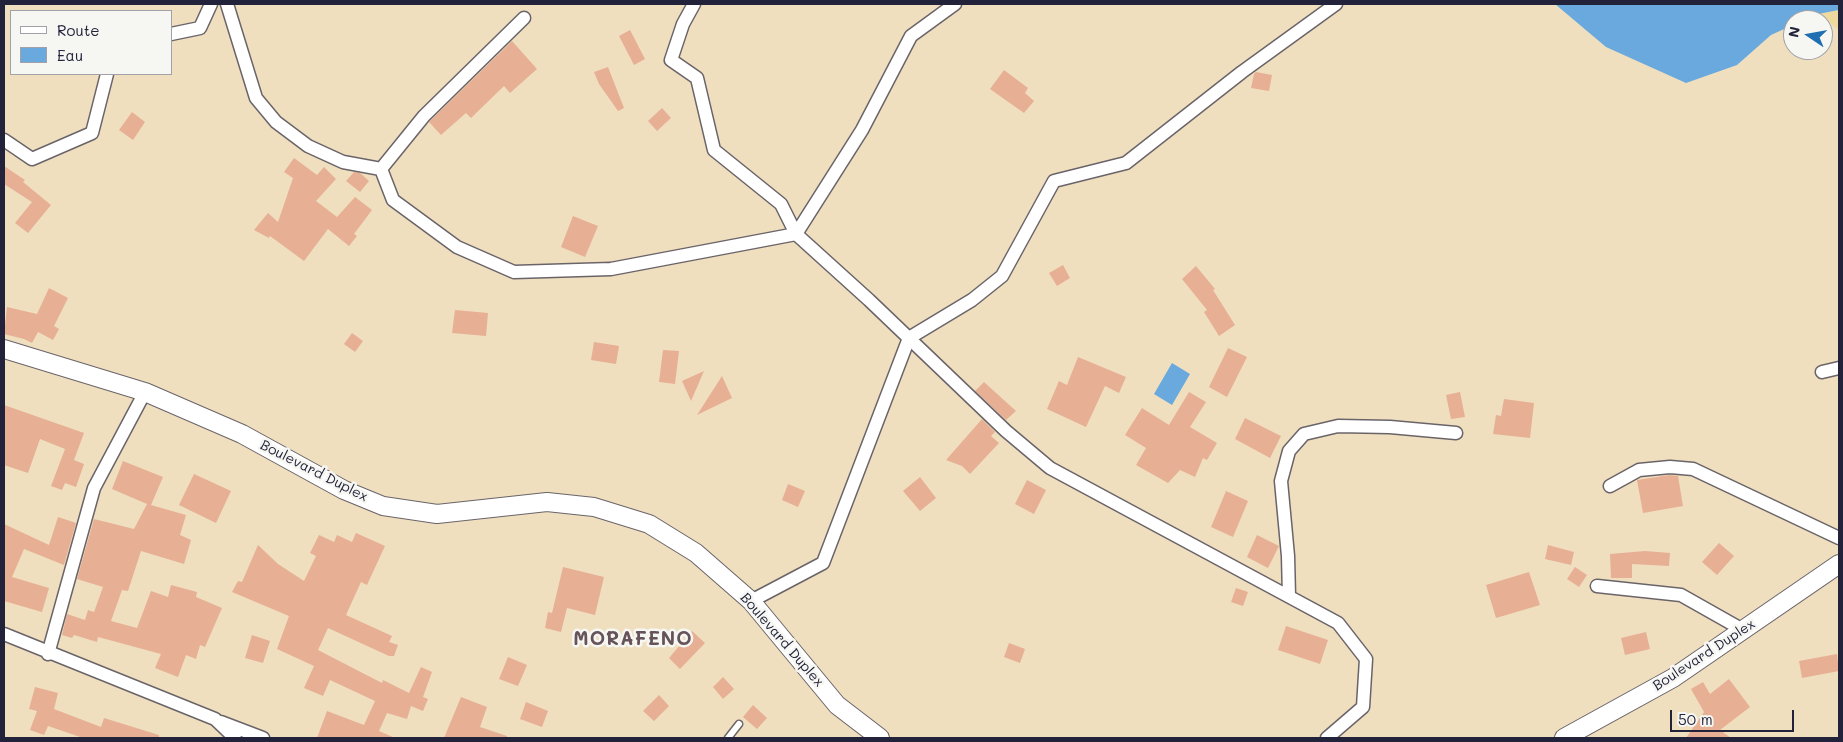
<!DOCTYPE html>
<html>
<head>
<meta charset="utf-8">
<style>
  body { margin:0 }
  #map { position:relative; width:1843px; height:742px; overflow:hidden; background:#efdfbf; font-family:Mali,sans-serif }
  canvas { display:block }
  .frame { position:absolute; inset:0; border:5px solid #22223b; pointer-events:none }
  .legend { position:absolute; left:10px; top:10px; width:162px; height:65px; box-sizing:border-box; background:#f6f6f2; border:1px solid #a1a1a9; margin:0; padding:6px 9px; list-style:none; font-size:15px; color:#22223b }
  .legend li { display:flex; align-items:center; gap:10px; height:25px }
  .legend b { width:25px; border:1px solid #a1a1a9 }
  .north { position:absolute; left:1783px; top:10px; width:50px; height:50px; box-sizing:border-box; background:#f6f6f2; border:1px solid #a1a1a9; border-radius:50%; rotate:282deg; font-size:14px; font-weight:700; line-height:20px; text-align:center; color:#22223b }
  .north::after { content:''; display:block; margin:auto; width:18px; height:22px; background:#1f6fb2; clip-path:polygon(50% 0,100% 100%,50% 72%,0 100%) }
  .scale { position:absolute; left:1670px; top:710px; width:124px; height:22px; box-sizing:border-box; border:2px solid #22223b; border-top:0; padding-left:6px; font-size:15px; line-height:18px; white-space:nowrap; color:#22223b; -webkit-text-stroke:4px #f6f6f2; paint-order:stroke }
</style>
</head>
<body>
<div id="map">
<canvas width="1843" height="742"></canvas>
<div class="frame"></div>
<ul class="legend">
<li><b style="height:6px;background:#fff"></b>Route</li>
<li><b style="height:14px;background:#6aa9dd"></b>Eau</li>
</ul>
<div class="north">N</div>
<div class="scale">50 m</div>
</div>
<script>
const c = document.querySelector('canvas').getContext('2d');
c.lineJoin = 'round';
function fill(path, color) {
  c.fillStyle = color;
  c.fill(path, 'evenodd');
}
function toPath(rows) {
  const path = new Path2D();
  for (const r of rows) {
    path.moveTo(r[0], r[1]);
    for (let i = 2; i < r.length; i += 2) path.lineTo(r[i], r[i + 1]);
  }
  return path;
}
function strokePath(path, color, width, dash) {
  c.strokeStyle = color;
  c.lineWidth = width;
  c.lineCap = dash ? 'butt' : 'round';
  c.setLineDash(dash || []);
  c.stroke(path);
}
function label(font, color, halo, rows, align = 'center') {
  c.font = font + ' Mali,sans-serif';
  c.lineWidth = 5;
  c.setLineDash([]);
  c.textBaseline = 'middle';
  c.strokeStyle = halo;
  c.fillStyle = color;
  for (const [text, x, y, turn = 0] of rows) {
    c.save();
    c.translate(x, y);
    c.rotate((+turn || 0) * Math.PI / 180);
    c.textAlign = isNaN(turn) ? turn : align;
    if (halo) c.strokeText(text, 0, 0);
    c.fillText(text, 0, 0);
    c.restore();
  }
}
const sand = toPath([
  [1839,10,1839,30,1818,14]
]);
const water = toPath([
  [1555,4,1839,4,1839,10,1818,14,1804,20,1793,20,1793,25,1771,35,1737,65,1686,83,1606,47],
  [1172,363,1190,374,1172,405,1154,394]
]);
const building = toPath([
  [630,30,645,59,634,65,619,36],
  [512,41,537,69,510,93,504,86,471,118,466,113,441,135,429,122],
  [608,67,624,108,618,111,599,84,594,72],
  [1004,70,1028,88,1025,93,1034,101,1024,113,990,89],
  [1256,72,1272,75,1269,91,1251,88,1254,74],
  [662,108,671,118,657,131,648,121],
  [132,112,145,122,133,140,119,130],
  [294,158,317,175,324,167,336,179,316,201,337,217,355,197,372,210,354,234,357,236,349,246,328,229,304,261,270,236,269,238,254,230,268,213,278,222,293,178,284,172],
  [4,166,25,180,23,182,51,205,28,233,15,223,32,202,4,184],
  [354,172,360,173,369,181,360,192,346,181],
  [573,216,598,226,585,257,561,247],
  [1063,265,1070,278,1057,286,1049,273],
  [1196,266,1215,289,1213,290,1235,325,1219,336,1204,312,1207,310,1182,279],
  [49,288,68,298,54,326,59,329,53,340,38,332,32,343,24,339,4,334,7,307,37,314],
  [455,310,488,313,486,336,452,333],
  [352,333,363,341,355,352,344,344],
  [594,342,619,346,616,364,591,360],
  [1228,348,1247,357,1227,397,1209,387],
  [663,350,679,351,675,384,659,382],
  [1078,357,1126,377,1119,393,1105,386,1086,427,1047,409,1059,381,1067,385],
  [704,371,691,401,682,381],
  [722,376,732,398,697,415],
  [984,382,1016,411,1006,420,975,391],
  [1189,392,1206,402,1190,427,1217,443,1207,460,1203,458,1195,477,1180,470,1168,483,1136,465,1146,448,1125,435,1142,408,1169,425],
  [1460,392,1465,417,1451,419,1446,395],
  [1504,399,1534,403,1530,438,1493,434,1496,415,1501,416],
  [4,405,84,433,74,460,84,464,76,487,65,483,62,490,51,486,65,449,40,439,28,473,4,465],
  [1245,418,1281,436,1270,458,1235,439],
  [982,419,995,432,991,436,999,443,970,474,962,466,946,460],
  [123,461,163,477,151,505,186,515,180,535,191,540,184,564,141,551,128,591,122,590,111,621,137,628,151,591,168,597,171,585,197,592,196,597,222,608,205,647,200,645,196,659,186,655,178,677,155,668,161,654,98,637,97,642,74,635,72,638,62,635,67,614,85,620,88,610,94,612,103,587,77,579,94,519,134,529,147,504,112,489],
  [194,474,231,491,216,523,179,505],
  [1670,475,1678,476,1683,506,1643,513,1637,480],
  [920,477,936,498,920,511,903,491],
  [1027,480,1046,490,1034,514,1015,504],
  [788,484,805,491,798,507,782,500],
  [1226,491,1248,501,1233,537,1211,527],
  [58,517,76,523,64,565,24,549,12,577,49,588,42,612,4,601,4,524,49,545],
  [356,533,385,546,367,585,361,582,346,615,392,636,389,642,398,645,394,656,389,656,328,628,318,650,382,683,383,680,409,693,421,667,432,672,423,697,428,699,423,711,411,706,407,719,387,713,379,731,395,738,317,738,327,711,364,725,375,701,330,680,323,696,304,688,314,666,277,649,289,616,232,592,238,581,242,582,258,545,278,564,304,581,316,556,310,553,319,535,334,542,337,535,352,542],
  [1257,535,1279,546,1268,568,1247,557],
  [1719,543,1734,556,1717,575,1702,562],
  [1548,545,1574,552,1571,565,1545,559],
  [1645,551,1670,553,1669,566,1632,564,1632,578,1611,578,1610,554],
  [563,567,604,577,595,615,567,608,561,632,545,628,548,612,552,613],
  [1575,567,1587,575,1579,587,1567,579],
  [1529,572,1540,605,1496,618,1486,585],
  [1236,588,1248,592,1243,606,1231,602],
  [1286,626,1328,640,1320,664,1278,650],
  [692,631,705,643,680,669,669,658],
  [1646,632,1650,649,1625,655,1621,638],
  [252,635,270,641,263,663,245,658],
  [1009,643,1025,649,1020,663,1004,657],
  [1837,654,1839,671,1802,678,1799,661],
  [508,657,527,665,518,686,499,679],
  [723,677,734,689,723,699,713,687],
  [1729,679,1750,707,1720,730,1731,738,1686,738,1704,712,1691,689,1703,682,1710,694],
  [35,687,58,693,54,709,101,727,104,718,159,735,159,738,83,738,48,726,44,735,30,730,37,711,29,709],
  [659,695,669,706,654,721,643,711],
  [461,697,487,707,480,727,507,736,507,738,444,738],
  [526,702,548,711,542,727,520,719],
  [753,705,767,718,757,729,743,717]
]);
const lane = toPath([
  [728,738,739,724]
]);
const street = toPath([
  [227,4,256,98,276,122,308,146,343,162,381,169,393,200,457,247,514,272,611,269,796,234,869,300,1006,431,1050,468,1338,623,1366,659,1363,707,1327,738],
  [694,4,683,24,671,60,697,78,714,150,781,204,796,234],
  [171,34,200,28,211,4],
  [4,140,32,159,92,133,107,74],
  [381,169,424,116,524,18],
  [796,234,862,130,911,36,955,4],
  [1822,372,1839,368],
  [1610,486,1639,470,1670,467,1693,469,1839,538],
  [1597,586,1681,595,1743,630],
  [1289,596,1288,556,1281,481,1289,451,1304,434,1338,426,1390,427,1456,433],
  [751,601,823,563,909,338,972,300,1002,276,1054,181,1126,163,1242,72,1336,4],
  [4,634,215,719,235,738],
  [48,654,94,488,145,392],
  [221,722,263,738]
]);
const secondary = toPath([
  [4,349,145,392,242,434,344,490,383,506,437,514,547,502,594,507,649,524,696,553,751,601,837,705,880,738],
  [1564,738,1673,678,1839,564]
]);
const streetNames = [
  ["Boulevard Duplex",314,471,27],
  ["Boulevard Duplex",782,640,49],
  ["Boulevard Duplex",1704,655,-33]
];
const districtNames = [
  ["MORAFENO",633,639]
];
fill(sand, '#eeda9e');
fill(water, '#6aa9dd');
fill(building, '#e7af94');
strokePath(lane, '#6a6469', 9);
strokePath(street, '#6a6469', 15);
strokePath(secondary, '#6a6469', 20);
strokePath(lane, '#fff', 6);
strokePath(street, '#fff', 12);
strokePath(secondary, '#fff', 18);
label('14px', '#22223b', '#f6f6f2', streetNames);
c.letterSpacing = '1px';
label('bold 19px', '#67535a', '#f6f6f2', districtNames);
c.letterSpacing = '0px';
</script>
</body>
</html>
